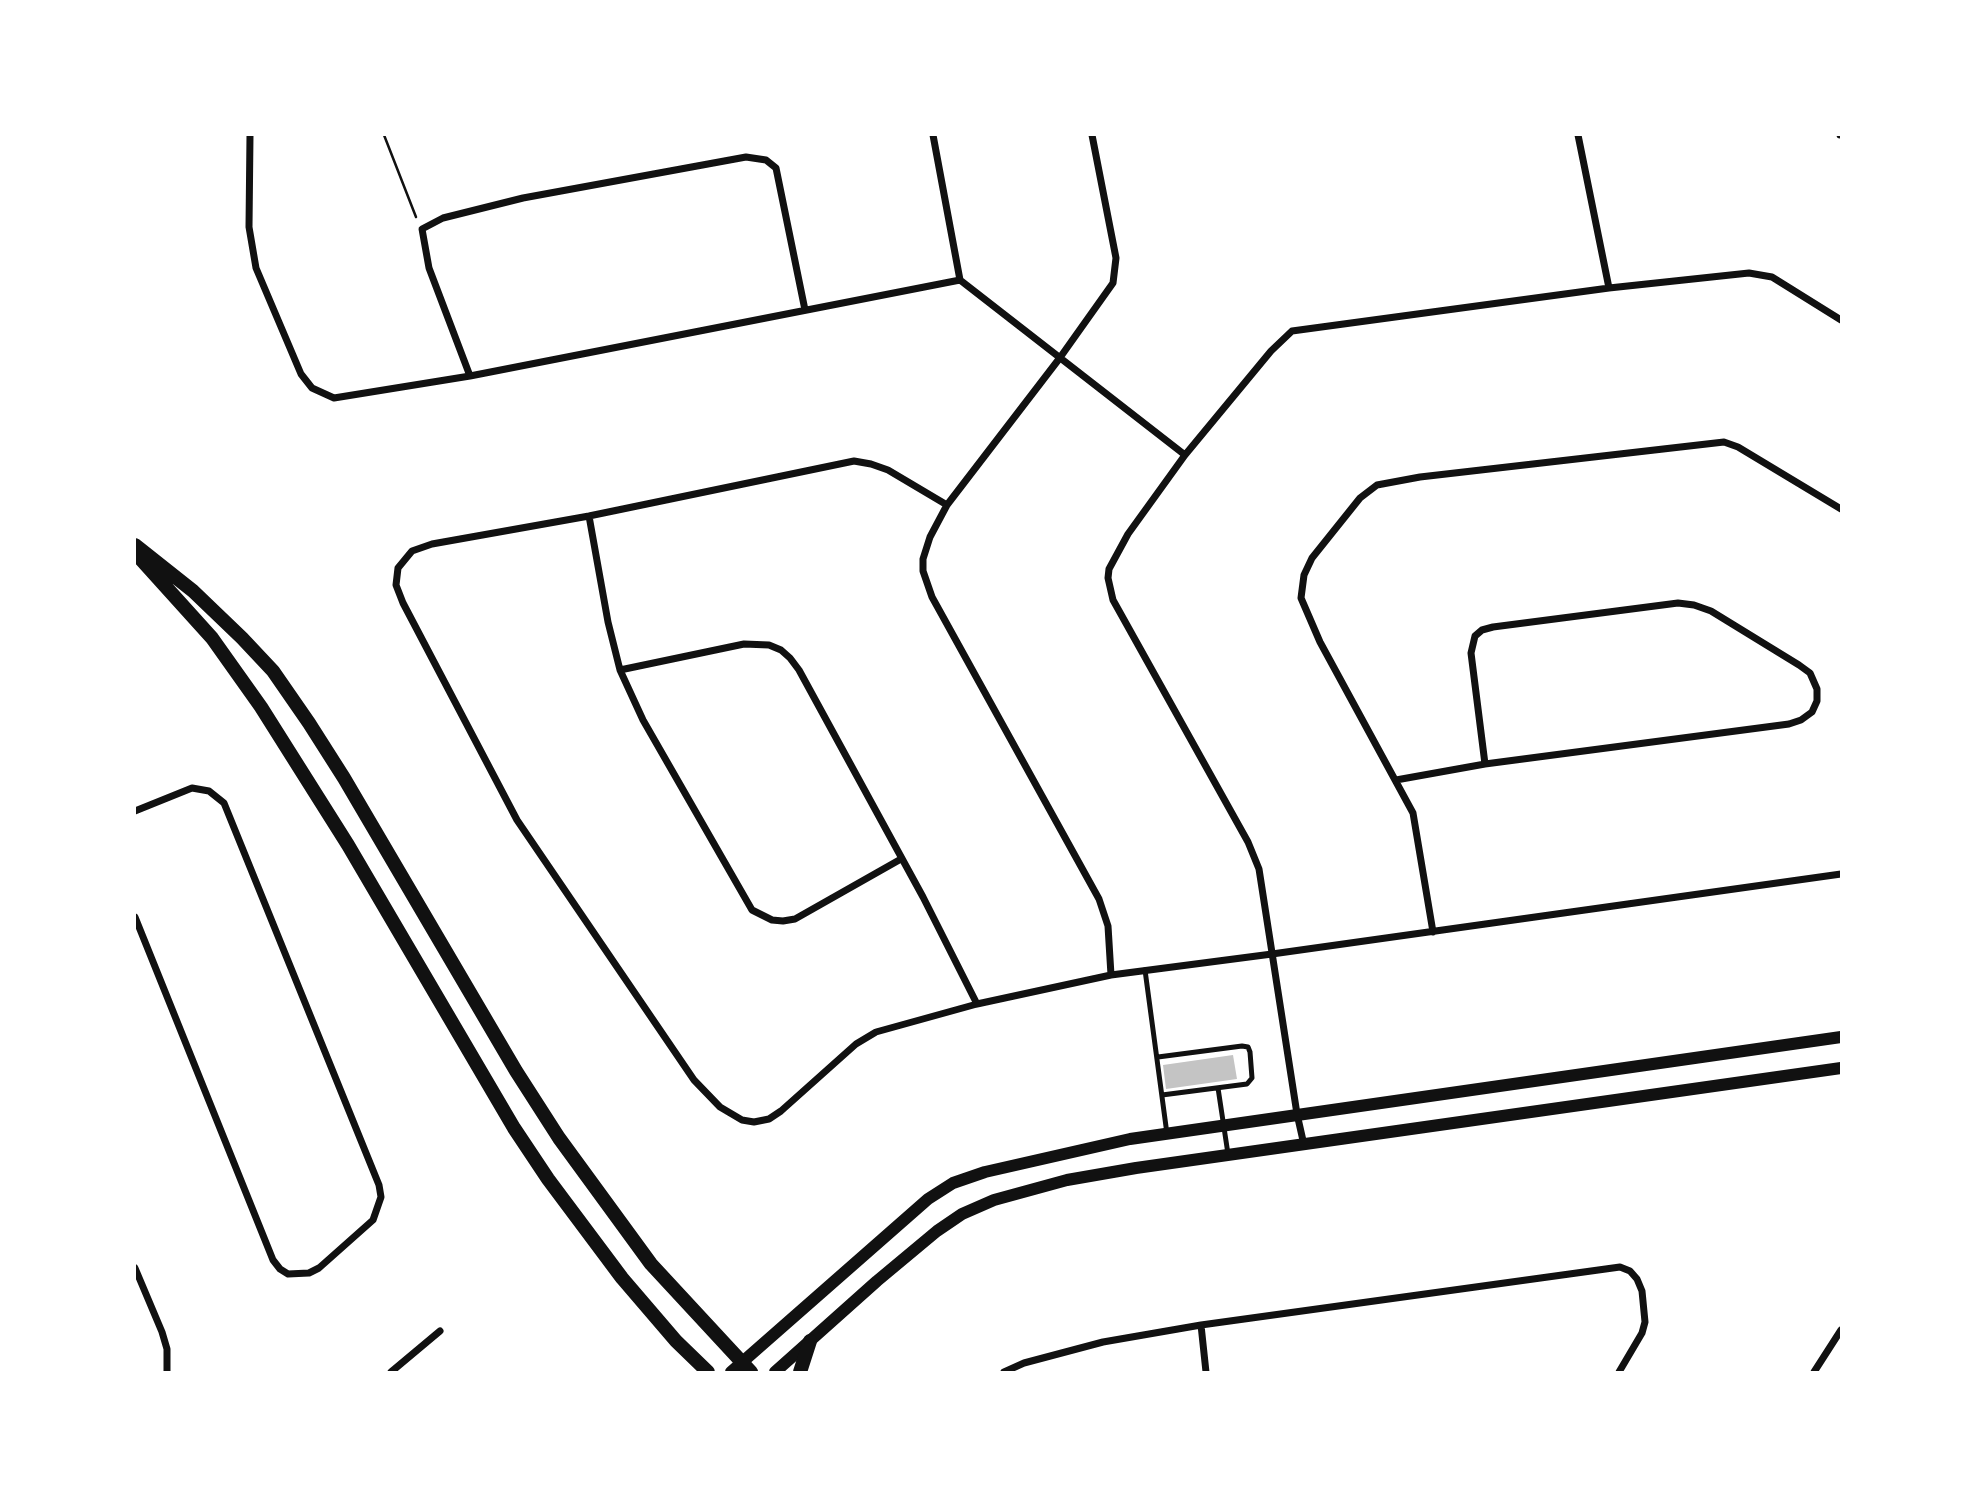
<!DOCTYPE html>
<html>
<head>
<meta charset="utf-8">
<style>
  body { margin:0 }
  #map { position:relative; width:1976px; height:1507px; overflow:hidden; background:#fff; font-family:"Noto Sans",sans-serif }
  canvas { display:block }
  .frame { position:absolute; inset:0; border:136px solid #fff; pointer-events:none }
</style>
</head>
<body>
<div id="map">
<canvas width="1976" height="1507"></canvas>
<div class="frame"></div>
</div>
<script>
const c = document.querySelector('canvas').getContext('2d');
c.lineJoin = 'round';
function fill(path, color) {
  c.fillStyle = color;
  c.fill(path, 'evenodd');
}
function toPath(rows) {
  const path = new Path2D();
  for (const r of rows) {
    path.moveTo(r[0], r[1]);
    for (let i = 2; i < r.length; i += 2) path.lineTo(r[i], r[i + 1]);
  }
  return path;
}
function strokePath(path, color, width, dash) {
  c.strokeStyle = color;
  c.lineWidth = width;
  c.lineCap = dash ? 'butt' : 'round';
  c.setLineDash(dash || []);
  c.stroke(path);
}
const building = toPath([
  [1233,1055,1237,1079,1166,1089,1163,1065]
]);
const path = toPath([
  [384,135,416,217]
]);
const service = toPath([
  [1145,970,1167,1134],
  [1158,1057,1242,1046,1248,1047,1250,1052,1252,1078,1247,1084,1162,1095],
  [1218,1088,1228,1154]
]);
const minor = toPath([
  [250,135,249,227,256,268,301,374,312,388,334,398,470,376,960,280],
  [933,135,960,280,1185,455],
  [1092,135,1116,258,1113,283,1059,359,947,505,930,537,923,559,923,571,932,597,1099,899,1108,926,1111,975],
  [1578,135,1609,288],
  [1840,135,1841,135],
  [470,376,429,268,422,229,443,218,523,198,746,157,766,160,776,168,805,310],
  [947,505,888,470,871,464,854,461,589,516,432,544,412,551,398,568,396,585,403,603,517,820,694,1080,720,1107,742,1120,754,1122,769,1119,781,1111,856,1044,876,1032,977,1004,1111,975,1272,954,1841,874],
  [589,516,608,622,620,670,643,720,752,910,772,920,783,921,795,919,901,859],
  [620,670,744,644,769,645,781,650,790,658,799,670,923,897,977,1004],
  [1396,780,1485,764,1789,724,1801,720,1812,712,1817,701,1817,689,1810,673,1799,665,1711,611,1694,605,1678,603,1493,627,1482,630,1475,636,1471,653,1485,764],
  [135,811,192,788,209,791,224,803,379,1185,381,1197,373,1220,319,1268,309,1273,288,1274,280,1269,273,1260,135,917],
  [1433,932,1413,813,1320,642,1301,598,1304,575,1312,558,1360,498,1377,485,1420,477,1724,442,1738,447,1841,509],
  [1304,1145,1297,1114,1259,869,1248,842,1113,600,1108,578,1109,569,1128,534,1185,455,1271,351,1292,331,1609,288,1749,273,1772,277,1841,320],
  [135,1268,162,1332,167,1349,167,1372],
  [1201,1325,1206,1372],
  [391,1372,440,1331],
  [1004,1372,1024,1363,1103,1342,1201,1325,1620,1267,1630,1271,1637,1279,1642,1291,1645,1322,1642,1333,1619,1372],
  [1814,1372,1841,1330]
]);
const tertiary = toPath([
  [731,1372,928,1199,953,1183,985,1172,1130,1139,1841,1037],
  [775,1372,877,1281,937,1231,962,1214,994,1200,1067,1180,1136,1168,1841,1068]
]);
const secondary = toPath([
  [135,545,193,591,242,638,273,671,309,723,344,778,516,1071,559,1138,651,1264,751,1372],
  [138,556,212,638,261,707,348,845,514,1128,548,1179,622,1278,676,1341,708,1372],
  [800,1372,810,1341]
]);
fill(building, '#c4c4c4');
strokePath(path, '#111', 2.5);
strokePath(service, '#111', 5);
strokePath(minor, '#111', 7);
strokePath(tertiary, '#111', 12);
strokePath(secondary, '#111', 14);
</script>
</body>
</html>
